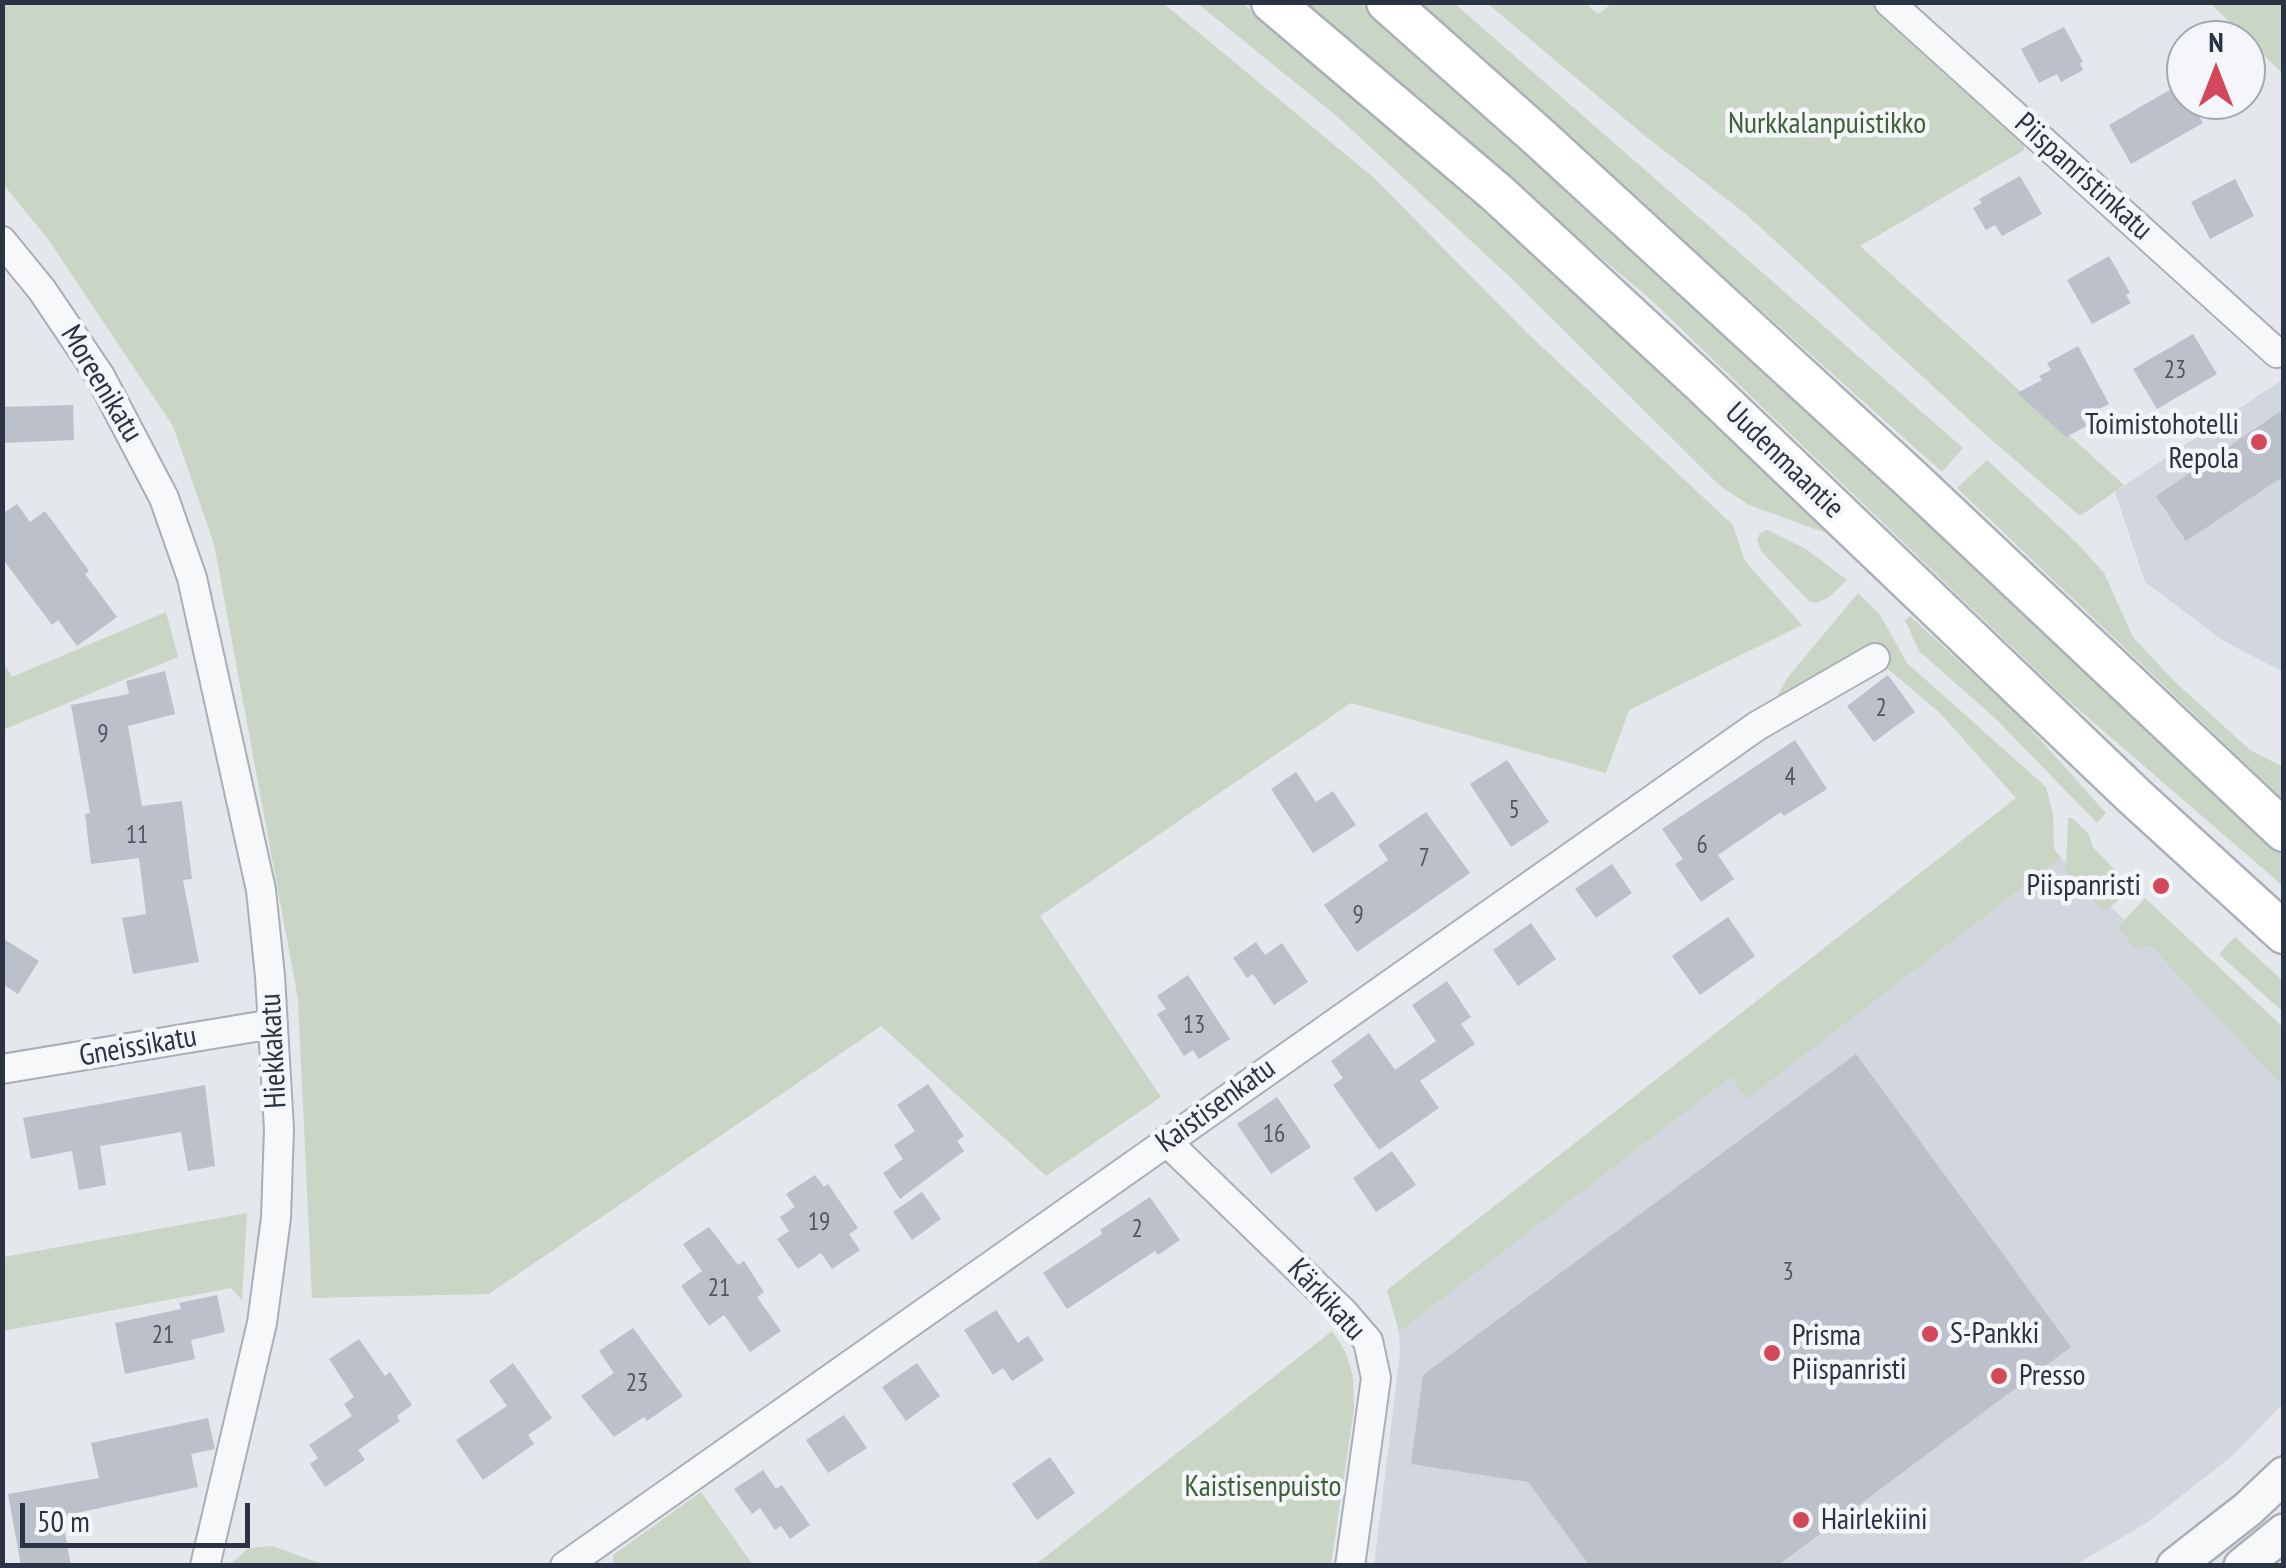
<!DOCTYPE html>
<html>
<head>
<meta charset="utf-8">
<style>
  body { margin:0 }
  #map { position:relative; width:2286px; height:1568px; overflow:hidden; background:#e4e7ec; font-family:"PT Sans Narrow",sans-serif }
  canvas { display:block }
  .frame { position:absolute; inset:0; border:5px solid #2b3445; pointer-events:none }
  .north { position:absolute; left:2166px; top:20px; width:100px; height:100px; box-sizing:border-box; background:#f4f6f9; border:2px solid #a4a8b1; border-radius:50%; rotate:0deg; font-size:28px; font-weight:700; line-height:40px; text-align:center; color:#2b3445 }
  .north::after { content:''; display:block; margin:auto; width:35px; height:45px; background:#d1495b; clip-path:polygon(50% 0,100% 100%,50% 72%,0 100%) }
  .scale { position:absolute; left:20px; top:1503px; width:230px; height:45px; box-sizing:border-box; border:5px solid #2b3445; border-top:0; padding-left:12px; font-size:30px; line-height:35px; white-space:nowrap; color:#2b3445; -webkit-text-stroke:8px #f4f6f9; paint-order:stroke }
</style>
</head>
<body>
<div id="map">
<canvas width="2286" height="1568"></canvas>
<div class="frame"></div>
<div class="north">N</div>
<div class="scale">50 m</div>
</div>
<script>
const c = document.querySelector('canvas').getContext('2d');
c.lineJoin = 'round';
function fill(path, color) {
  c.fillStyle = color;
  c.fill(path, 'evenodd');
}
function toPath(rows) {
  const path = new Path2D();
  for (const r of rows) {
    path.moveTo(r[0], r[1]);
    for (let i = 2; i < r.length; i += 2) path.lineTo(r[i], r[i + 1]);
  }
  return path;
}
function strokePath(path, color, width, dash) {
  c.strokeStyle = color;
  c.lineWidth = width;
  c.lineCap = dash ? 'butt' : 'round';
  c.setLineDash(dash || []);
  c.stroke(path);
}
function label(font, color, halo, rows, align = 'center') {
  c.font = font + ' "PT Sans Narrow",sans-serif';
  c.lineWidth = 9;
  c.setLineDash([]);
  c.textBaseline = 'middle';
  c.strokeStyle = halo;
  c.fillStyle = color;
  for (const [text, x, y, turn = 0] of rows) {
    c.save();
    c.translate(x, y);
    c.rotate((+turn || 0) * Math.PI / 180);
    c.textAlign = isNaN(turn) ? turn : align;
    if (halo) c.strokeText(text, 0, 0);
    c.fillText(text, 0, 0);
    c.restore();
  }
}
const built = toPath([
  [2283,379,2283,672,2222,640,2145,582,2115,492],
  [2061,858,2283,1076,2283,1404,2232,1456,2148,1522,2075,1565,1374,1566,1400,1353,1399,1332,1732,1076,1748,1098]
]);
const green = toPath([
  [1614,2,1889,3,2025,124,2024,150,1860,246,2124,485,2080,516,1987,436,1747,215,1644,135,1487,3,1585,3,1598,14],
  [2,3,1163,3,1374,178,1527,333,1733,525,1745,561,1802,625,1629,710,1606,773,1351,703,1040,916,1161,1097,1046,1176,881,1026,489,1294,312,1298,298,999,214,544,173,426,48,239,3,184],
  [1197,3,1242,3,1309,56,1512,234,1686,395,1826,533,1749,505,1719,485,1512,279,1339,118],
  [1307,3,1360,3,1676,286,2283,856,2283,886,2063,696,1649,298,1448,129],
  [1418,3,1454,3,1963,448,1942,472],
  [2210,3,2283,3,2283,74],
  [1987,460,2077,543,2104,573,2133,637,2174,681,2250,750,2283,767,2283,799,1957,488],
  [1767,530,1806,549,1847,580,1829,597,1817,603,1809,601,1761,551,1757,540,1760,533],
  [1858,593,1880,615,1907,663,2046,787,2053,814,2054,849,2061,858,1747,1099,1731,1077,1399,1332,1387,1290,2016,798,1940,713,1882,664,1769,710,1788,677],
  [166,612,178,657,3,730,3,662,12,677],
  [1910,616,2019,716,2106,813,2097,823,1996,719,1919,651,1905,620],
  [2068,818,2072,818,2088,833,2093,847,2132,888,2108,909,2102,909,2066,871],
  [2145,898,2283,1027,2283,1087,2151,946,2134,947,2118,927],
  [2235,937,2283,981,2283,1012,2219,954],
  [247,1213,242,1300,231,1288,3,1331,3,1257],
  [1332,1331,1345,1351,1353,1376,1354,1409,1331,1565,1035,1565],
  [701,1492,753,1565,614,1565,613,1555],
  [272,1546,325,1565,229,1565,249,1548]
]);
const building = toPath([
  [2064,27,2083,62,2080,63,2083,70,2061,82,2057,74,2039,83,2021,49],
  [2180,84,2186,100,2189,100,2203,123,2131,164,2109,125],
  [2020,176,2042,214,2002,236,1995,225,1986,230,1973,208,1982,203,1979,199],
  [2235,179,2254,216,2210,239,2191,202],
  [2109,256,2130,293,2126,295,2131,303,2092,324,2067,280],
  [2193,334,2217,374,2157,409,2133,369],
  [2078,346,2109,404,2082,418,2087,426,2066,437,2017,393,2042,380,2039,376,2051,370,2047,363],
  [73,405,74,440,2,443,2,407],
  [2284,409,2284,476,2186,541,2156,496],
  [17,504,30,522,45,511,89,571,85,574,117,617,77,646,58,620,52,625,2,558,2,514],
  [165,671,175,714,128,726,142,806,182,801,192,879,183,880,199,962,133,974,122,918,146,914,139,858,91,864,85,814,90,813,71,705,129,694,126,681],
  [1888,675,1915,712,1874,742,1847,706],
  [1795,740,1827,789,1784,816,1781,812,1718,855,1734,879,1701,902,1675,864,1683,859,1662,829],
  [1507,760,1549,822,1511,847,1470,784],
  [1296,772,1316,802,1333,791,1356,825,1313,853,1271,789],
  [1426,812,1470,873,1357,952,1324,905,1388,860,1378,845],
  [1612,864,1632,893,1596,918,1575,889],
  [1728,917,1755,956,1700,995,1672,956],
  [1531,923,1556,959,1518,986,1493,950],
  [2,938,39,961,18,994,2,984],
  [1256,942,1265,955,1282,943,1308,982,1274,1005,1253,974,1247,978,1233,958],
  [1188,975,1230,1039,1199,1059,1193,1050,1184,1056,1157,1014,1166,1009,1157,996],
  [1447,981,1471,1017,1461,1024,1475,1044,1420,1081,1439,1108,1379,1150,1333,1085,1343,1078,1331,1061,1369,1033,1395,1070,1436,1041,1412,1005],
  [1856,1054,2071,1347,1777,1566,1590,1566,1528,1482,1411,1464,1423,1375],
  [928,1084,964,1136,957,1141,964,1151,900,1199,883,1173,903,1159,894,1145,915,1131,897,1105],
  [205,1085,215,1166,188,1171,181,1132,100,1146,106,1185,79,1190,72,1151,31,1159,23,1118],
  [1277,1097,1311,1147,1271,1174,1237,1124],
  [1392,1151,1416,1185,1376,1212,1353,1178],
  [815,1175,824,1187,828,1184,858,1228,849,1234,860,1250,832,1269,821,1253,798,1269,777,1239,789,1231,780,1217,795,1207,786,1194],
  [922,1192,941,1219,912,1240,893,1212],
  [1150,1197,1180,1240,1158,1255,1155,1251,1067,1309,1043,1273,1102,1234,1100,1230],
  [709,1227,738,1265,744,1261,764,1292,757,1297,781,1331,750,1352,724,1315,709,1326,681,1286,702,1271,683,1244],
  [217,1295,225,1332,191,1340,195,1359,125,1374,115,1323,181,1309,179,1303],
  [996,1310,1018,1343,1028,1336,1044,1360,1012,1381,1003,1368,993,1375,964,1330],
  [633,1328,683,1396,647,1421,644,1417,614,1437,581,1396,614,1373,599,1351],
  [359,1339,385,1376,390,1372,412,1405,397,1416,400,1421,358,1450,365,1460,325,1487,310,1464,318,1458,309,1445,352,1416,344,1404,354,1397,329,1359],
  [513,1363,552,1418,528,1435,534,1444,483,1480,456,1440,507,1406,489,1381],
  [917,1363,940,1396,906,1421,882,1387],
  [844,1415,867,1448,828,1473,806,1440],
  [208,1418,215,1449,191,1454,198,1487,62,1516,71,1566,21,1566,8,1494,99,1478,91,1443],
  [1050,1457,1075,1493,1037,1520,1012,1484],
  [763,1470,776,1489,782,1485,810,1525,790,1539,781,1526,775,1530,760,1508,752,1514,734,1489]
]);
const minor = toPath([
  [1889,2,2277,353],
  [2,241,42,290,100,376,164,498,192,578,261,890,270,976,279,1129,276,1218,262,1323,205,1566],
  [2,1069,273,1024],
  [1166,1141,1344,1313,1368,1341,1376,1378,1350,1566],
  [565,1566,1757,726,1875,658]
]);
const tertiary = toPath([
  [2175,1566,2248,1509,2284,1475],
  [2242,1566,2284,1532]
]);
const secondary = toPath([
  [1272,2,1497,193,1701,382,2134,796,2284,933],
  [1387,2,1541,139,1912,480,2284,831]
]);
const markers = [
  [2259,442,10,"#d1495b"],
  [2161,886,10,"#d1495b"],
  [1930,1334,10,"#d1495b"],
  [1772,1353,10,"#d1495b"],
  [1999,1376,10,"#d1495b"],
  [1801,1520,10,"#d1495b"]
];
const numberNames = [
  ["23",2175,371],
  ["2",1881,709],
  ["9",103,735],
  ["4",1790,778],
  ["5",1514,811],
  ["11",137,836],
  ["6",1702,846],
  ["7",1424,859],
  ["9",1358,916],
  ["13",1194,1026],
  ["16",1274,1135],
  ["19",819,1223],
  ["2",1137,1230],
  ["3",1788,1273],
  ["21",719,1289],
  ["21",163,1336],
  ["23",637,1384]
];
const parkNames = [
  ["Nurkkalanpuistikko",1827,124],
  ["Kaistisenpuisto",1263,1487]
];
const streetNames = [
  ["Piispanristinkatu",2083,177,42],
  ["Moreenikatu",101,384,59],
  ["Uudenmaantie",1784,461,44],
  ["Gneissikatu",138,1047,-10],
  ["Hiekkakatu",274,1051,-93],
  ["Kaistisenkatu",1216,1106,-36],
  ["Kärkikatu",1326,1300,47]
];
const poiNames = [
  ["Toimistohotelli",2239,425,"right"],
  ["Repola",2239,459,"right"],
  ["Piispanristi",2141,886,"right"],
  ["S-Pankki",1950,1334],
  ["Prisma",1792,1336],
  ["Piispanristi",1792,1370],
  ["Presso",2019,1376],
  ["Hairlekiini",1821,1520]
];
fill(built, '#d2d6de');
fill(green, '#c9d6c5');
fill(building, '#bbc0ca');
strokePath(minor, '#a9aeb7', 32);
strokePath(tertiary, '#a9aeb7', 40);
strokePath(secondary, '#a9aeb7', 45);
strokePath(minor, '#f7f8fa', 28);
strokePath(tertiary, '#f7f8fa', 35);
strokePath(secondary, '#fff', 40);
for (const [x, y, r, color] of markers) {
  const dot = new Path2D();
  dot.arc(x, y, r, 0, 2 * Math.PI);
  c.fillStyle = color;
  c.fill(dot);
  strokePath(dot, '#f4f6f9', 4);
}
label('25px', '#4f5766', null, numberNames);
label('30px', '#3f6138', '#f4f6f9', parkNames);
label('30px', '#2b3445', '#f4f6f9', streetNames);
label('30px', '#2b3445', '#f4f6f9', poiNames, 'left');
</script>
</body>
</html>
